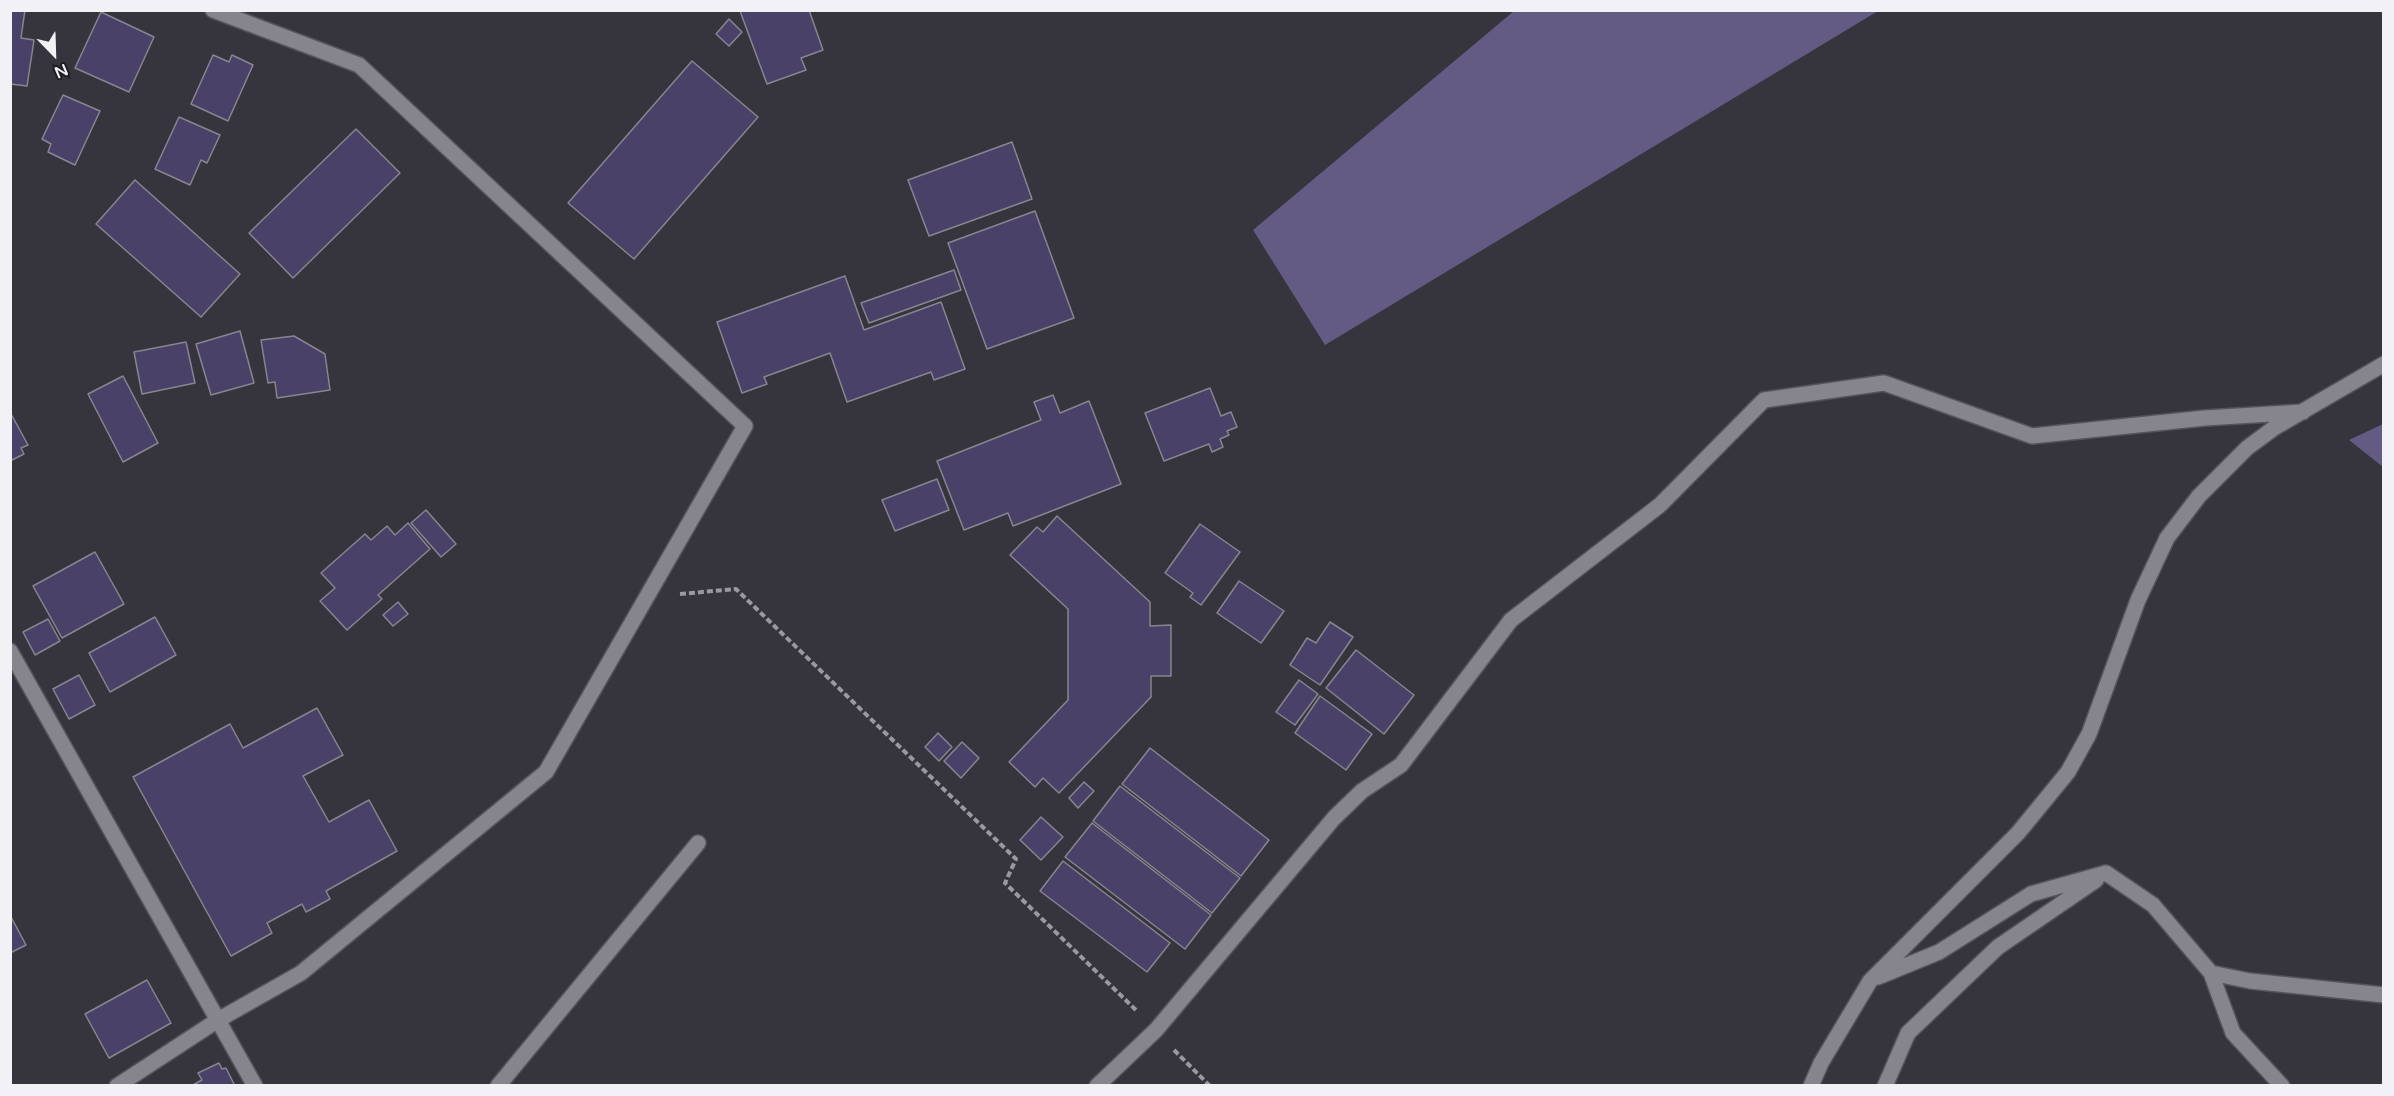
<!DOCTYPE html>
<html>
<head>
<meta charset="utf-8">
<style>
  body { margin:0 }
  #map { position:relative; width:2394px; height:1096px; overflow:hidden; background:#36353d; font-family:"Varela Round",sans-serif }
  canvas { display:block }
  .frame { position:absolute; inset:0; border:12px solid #f2f1f6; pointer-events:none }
  .north { position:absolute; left:24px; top:24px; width:60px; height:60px; -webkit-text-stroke:4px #1d1d21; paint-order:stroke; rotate:157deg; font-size:16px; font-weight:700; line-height:24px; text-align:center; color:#f2f1f6 }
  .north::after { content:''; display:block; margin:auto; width:21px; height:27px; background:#f2f1f6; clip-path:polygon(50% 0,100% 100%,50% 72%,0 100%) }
</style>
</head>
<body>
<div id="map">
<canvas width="2394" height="1096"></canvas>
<div class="frame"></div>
<div class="north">N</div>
</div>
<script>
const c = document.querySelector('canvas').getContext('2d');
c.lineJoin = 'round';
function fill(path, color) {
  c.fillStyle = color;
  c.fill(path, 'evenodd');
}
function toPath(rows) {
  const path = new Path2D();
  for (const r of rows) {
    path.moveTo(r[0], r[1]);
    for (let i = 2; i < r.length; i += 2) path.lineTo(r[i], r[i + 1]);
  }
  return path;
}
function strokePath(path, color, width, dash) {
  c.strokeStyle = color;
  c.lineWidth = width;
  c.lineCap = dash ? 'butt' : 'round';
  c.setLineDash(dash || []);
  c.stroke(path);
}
const forest = toPath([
  [1514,11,1878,11,1325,345,1253,230],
  [2383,424,2383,467,2349,440]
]);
const building = toPath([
  [10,10,25,10,21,38,34,40,27,86,10,84,10,10],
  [809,10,823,50,801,58,806,70,767,84,740,11,809,10],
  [101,12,154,37,129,92,75,68,101,12],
  [729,19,742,32,729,46,716,34,729,19],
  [213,55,229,62,232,55,253,65,228,121,191,104,213,55],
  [692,61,758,117,634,259,568,203,692,61],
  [63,95,100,111,75,165,48,152,51,144,42,139,63,95],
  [179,117,220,135,207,163,201,160,190,185,155,169,179,117],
  [356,129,400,173,293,278,249,233,356,129],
  [1012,142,1032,199,929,236,908,180,1012,142],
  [135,180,240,274,201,317,96,224,135,180],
  [1035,211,1074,318,987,349,948,243,1035,211],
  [954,270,961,290,869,323,861,303,954,270],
  [845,276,864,330,941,302,965,369,934,380,931,372,847,402,830,353,764,377,767,384,742,393,717,322,845,276],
  [240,331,254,383,211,395,196,344,240,331],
  [294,336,325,354,330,390,277,398,275,382,268,383,261,340,294,336],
  [186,342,195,383,142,394,134,352,186,342],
  [123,376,158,443,123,462,88,394,123,376],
  [1210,388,1221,416,1231,412,1237,427,1227,431,1229,435,1220,439,1223,447,1212,452,1209,444,1164,461,1145,413,1210,388],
  [1053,395,1060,413,1089,401,1121,484,1013,526,1008,513,964,530,937,461,1041,420,1034,402,1053,395],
  [10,412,28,445,21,448,24,454,10,461,10,412],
  [937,479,949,510,895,531,882,500,937,479],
  [426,510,456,544,441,557,411,523,426,510],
  [1057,516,1150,602,1150,626,1171,625,1171,676,1151,676,1151,697,1059,793,1043,778,1035,787,1009,762,1068,700,1068,609,1010,555,1037,527,1043,532,1057,516],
  [408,523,430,549,378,595,382,599,347,630,320,601,335,588,321,573,365,534,371,540,387,526,395,535,408,523],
  [1200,524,1240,552,1201,605,1190,597,1193,593,1165,573,1200,524],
  [95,552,124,604,62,638,33,586,95,552],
  [1239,581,1284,611,1261,643,1217,613,1239,581],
  [398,602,408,614,393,626,383,615,398,602],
  [155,617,176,655,110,692,89,653,155,617],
  [48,619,60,641,35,655,23,632,48,619],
  [1330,622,1353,637,1320,685,1290,665,1307,638,1316,643,1330,622],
  [1356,650,1414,695,1384,734,1326,688,1356,650],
  [79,675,95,705,69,719,53,689,79,675],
  [1299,680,1318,694,1295,725,1276,712,1299,680],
  [1320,696,1372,734,1346,770,1295,733,1320,696],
  [317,708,343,755,303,776,329,822,369,800,397,851,326,891,330,899,306,912,302,904,267,923,272,933,231,956,133,777,230,724,243,748,317,708],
  [938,733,952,747,939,761,925,747,938,733],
  [962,742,979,758,961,778,944,761,962,742],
  [1150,748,1269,840,1241,876,1122,784,1150,748],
  [1084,782,1094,791,1078,808,1069,798,1084,782],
  [1120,786,1240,878,1212,913,1093,821,1120,786],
  [1041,817,1063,837,1041,860,1020,840,1041,817],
  [1092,823,1211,915,1185,949,1065,857,1092,823],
  [1063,861,1170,943,1147,972,1040,891,1063,861],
  [10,915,26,945,10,953,10,915],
  [147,980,171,1023,109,1058,85,1014,147,980],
  [219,1063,222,1069,226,1068,235,1086,191,1086,202,1080,198,1073,219,1063]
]);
const path = toPath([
  [680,594,736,589,1016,859,1005,883,1138,1012],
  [1174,1050,1210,1086]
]);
const minor = toPath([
  [10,651,255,1086],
  [2211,973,2250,981,2384,995],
  [1878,977,1939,952,2031,894,2106,873,2153,905,2211,973,2233,1033,2282,1086],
  [117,1086,218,1020,301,973,546,772,745,426,359,65,213,10],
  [498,1086,698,843],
  [1097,1086,1156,1030,1334,818,1362,791,1401,765,1511,620,1660,505,1764,400,1884,383,2032,436,2205,418,2303,412],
  [1811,1086,1821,1063,1870,981,2018,833,2068,772,2089,734,2138,600,2167,538,2199,496,2247,448,2274,428,2384,364],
  [1885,1086,1908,1033,1998,947,2096,880]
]);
fill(forest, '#645b84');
fill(building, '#4a4168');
strokePath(building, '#87858f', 1.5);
strokePath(minor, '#55535b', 18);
strokePath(path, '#9a999f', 4, [6, 3]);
strokePath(minor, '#86858e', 15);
</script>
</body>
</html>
